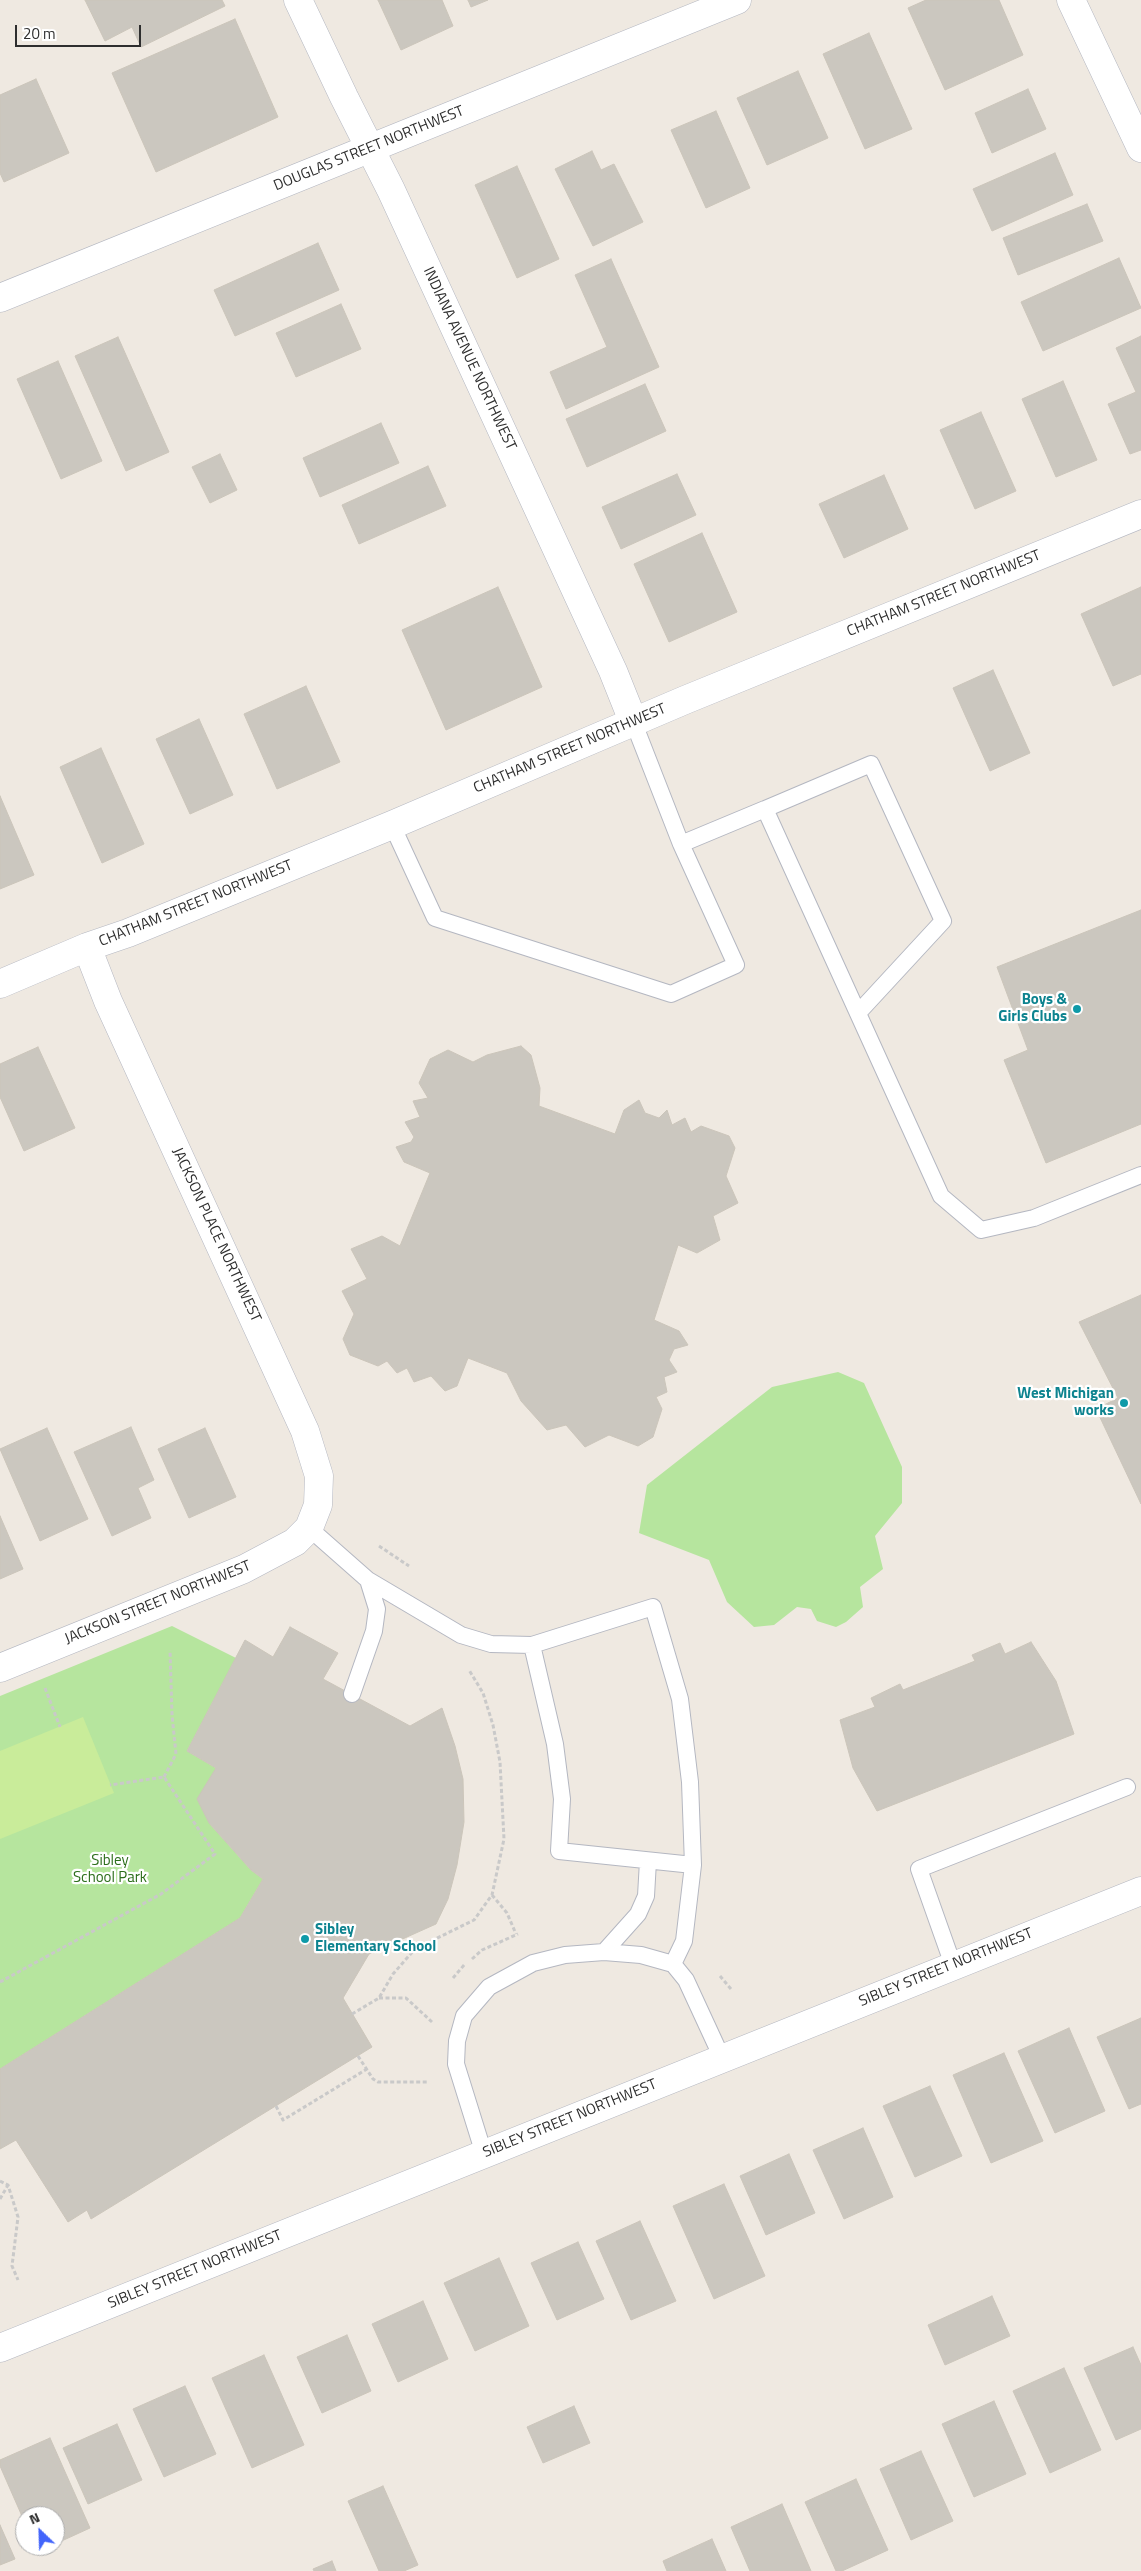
<!DOCTYPE html>
<html>
<head>
<meta charset="utf-8">
<style>
  body { margin:0 }
  #map { position:relative; width:1141px; height:2571px; overflow:hidden; background:#efe9e1; font-family:"Titillium Web",sans-serif }
  canvas { display:block }
  .north { position:absolute; left:15px; top:2506px; width:50px; height:50px; box-sizing:border-box; background:#fff; border:1px solid #ababab; border-radius:50%; rotate:336deg; font-size:14px; font-weight:700; line-height:20px; text-align:center; color:#2e2e2e }
  .north::after { content:''; display:block; margin:auto; width:18px; height:22px; background:#4264fb; clip-path:polygon(50% 0,100% 100%,50% 72%,0 100%) }
  .scale { position:absolute; left:15px; top:25px; width:126px; height:22px; box-sizing:border-box; border:2px solid #2e2e2e; border-top:0; padding-left:6px; font-size:15px; line-height:18px; white-space:nowrap; color:#2e2e2e; -webkit-text-stroke:4px #fff; paint-order:stroke }
</style>
</head>
<body>
<div id="map">
<canvas width="1141" height="2571"></canvas>
<div class="north">N</div>
<div class="scale">20 m</div>
</div>
<script>
const c = document.querySelector('canvas').getContext('2d');
c.lineJoin = 'round';
function fill(path, color) {
  c.fillStyle = color;
  c.fill(path, 'evenodd');
}
function toPath(rows) {
  const path = new Path2D();
  for (const r of rows) {
    path.moveTo(r[0], r[1]);
    for (let i = 2; i < r.length; i += 2) path.lineTo(r[i], r[i + 1]);
  }
  return path;
}
function strokePath(path, color, width, dash) {
  c.strokeStyle = color;
  c.lineWidth = width;
  c.lineCap = dash ? 'butt' : 'round';
  c.setLineDash(dash || []);
  c.stroke(path);
}
function label(font, color, halo, rows, align = 'center') {
  c.font = font + ' "Titillium Web",sans-serif';
  c.lineWidth = 4.5;
  c.setLineDash([]);
  c.textBaseline = 'middle';
  c.strokeStyle = halo;
  c.fillStyle = color;
  for (const [text, x, y, turn = 0] of rows) {
    c.save();
    c.translate(x, y);
    c.rotate((+turn || 0) * Math.PI / 180);
    c.textAlign = isNaN(turn) ? turn : align;
    if (halo) c.strokeText(text, 0, 0);
    c.fillText(text, 0, 0);
    c.restore();
  }
}
const green = toPath([
  [838,1372,864,1383,902,1467,902,1503,875,1536,883,1569,860,1587,863,1607,846,1622,836,1627,817,1621,811,1609,797,1607,774,1625,754,1627,727,1602,709,1560,639,1533,647,1485,772,1387],
  [172,1626,236,1658,187,1751,216,1768,209,1823,251,1870,263,1879,240,1918,0,2069,0,1696]
]);
const pitch = toPath([
  [83,1717,114,1793,0,1839,0,1751]
]);
const building = toPath([
  [85,0,222,0,225,6,141,47,132,27,105,41,85,0],
  [378,0,442,0,453,26,401,50,378,0],
  [468,0,488,0,471,7,468,0],
  [926,0,999,0,1023,55,945,90,908,8,926,0],
  [235,19,278,117,156,172,112,73,235,19],
  [869,33,912,129,865,149,823,54,869,33],
  [798,71,828,138,767,165,737,98,798,71],
  [36,79,69,153,4,182,0,173,0,95,36,79],
  [1028,89,1046,129,992,153,975,113,1028,89],
  [716,111,750,188,706,208,671,130,716,111],
  [592,151,601,170,614,164,643,222,593,246,555,169,592,151],
  [1055,153,1073,195,992,231,973,189,1055,153],
  [517,166,559,259,517,278,475,185,517,166],
  [1087,204,1103,241,1018,275,1003,238,1087,204],
  [318,243,339,290,235,336,214,290,318,243],
  [1119,258,1141,308,1043,351,1021,302,1119,258],
  [611,259,659,367,566,409,550,372,607,347,575,275,611,259],
  [341,304,361,349,296,377,276,333,341,304],
  [1141,336,1141,450,1130,454,1108,404,1136,392,1116,348,1141,336],
  [118,337,169,452,126,471,75,356,118,337],
  [58,361,102,461,61,479,17,379,58,361],
  [1063,381,1097,460,1056,477,1022,399,1063,381],
  [645,384,666,431,587,467,566,419,645,384],
  [981,412,1016,491,975,509,940,430,981,412],
  [381,423,399,463,320,497,303,458,381,423],
  [220,454,237,490,210,503,192,467,220,454],
  [428,466,446,506,359,544,342,505,428,466],
  [677,474,696,515,621,549,602,507,677,474],
  [884,475,908,529,844,558,819,504,884,475],
  [702,533,737,612,669,642,634,564,702,533],
  [498,587,542,687,446,730,402,630,498,587],
  [1141,587,1141,674,1113,686,1081,614,1141,587],
  [993,670,1030,753,990,771,953,688,993,670],
  [306,686,340,762,277,789,244,714,306,686],
  [199,719,233,795,190,814,156,739,199,719],
  [101,748,144,844,102,863,60,767,101,748],
  [0,796,34,875,0,889,0,796],
  [1141,910,1141,1124,1046,1163,1004,1060,1028,1050,997,967,1141,910],
  [521,1046,531,1055,540,1088,539,1106,615,1134,624,1110,639,1100,645,1113,659,1118,667,1110,672,1125,685,1118,691,1132,701,1126,729,1136,735,1148,726,1176,738,1203,713,1216,720,1240,697,1253,678,1245,654,1320,679,1331,688,1345,674,1349,669,1360,677,1372,664,1377,667,1392,656,1397,662,1409,653,1437,638,1446,609,1435,585,1447,566,1425,547,1430,521,1401,507,1373,468,1358,457,1386,445,1391,431,1376,414,1382,407,1368,397,1373,387,1361,378,1366,350,1355,343,1339,354,1314,342,1291,367,1279,351,1249,382,1236,400,1246,430,1173,404,1162,396,1147,411,1142,414,1137,405,1122,420,1117,413,1101,428,1098,419,1083,430,1059,448,1050,473,1062,487,1055,521,1046],
  [38,1047,75,1128,24,1151,0,1097,0,1064,38,1047],
  [1141,1295,1141,1504,1096,1409,1118,1398,1079,1322,1141,1295],
  [131,1427,154,1480,138,1488,151,1518,112,1536,74,1452,131,1427],
  [47,1428,88,1519,40,1541,0,1449,47,1428],
  [205,1428,236,1497,189,1518,158,1449,205,1428],
  [0,1516,23,1569,0,1579,0,1516],
  [290,1627,338,1653,323,1679,410,1726,442,1708,455,1746,463,1779,464,1822,457,1865,448,1899,436,1924,369,1954,343,1998,372,2047,91,2219,87,2210,68,2222,16,2140,0,2149,0,2069,240,1918,263,1879,251,1870,209,1823,197,1799,216,1768,187,1751,245,1640,273,1657,290,1627],
  [1031,1642,1056,1681,1074,1734,877,1811,853,1768,840,1720,875,1707,871,1698,900,1684,903,1690,975,1661,972,1655,1000,1643,1005,1654,1031,1642],
  [1141,2018,1141,2104,1129,2109,1097,2037,1141,2018],
  [1069,2028,1105,2111,1055,2133,1018,2051,1069,2028],
  [1004,2053,1043,2141,991,2163,953,2075,1004,2053],
  [930,2086,962,2156,915,2177,883,2106,930,2086],
  [863,2128,893,2197,844,2219,813,2150,863,2128],
  [789,2154,815,2213,766,2235,740,2176,789,2154],
  [724,2184,765,2276,714,2299,673,2206,724,2184],
  [640,2221,676,2301,631,2320,596,2241,640,2221],
  [578,2242,604,2299,557,2320,531,2263,578,2242],
  [499,2258,529,2326,475,2351,444,2283,499,2258],
  [992,2296,1010,2336,945,2365,928,2325,992,2296],
  [423,2301,448,2359,398,2382,372,2324,423,2301],
  [347,2335,371,2391,322,2413,297,2357,347,2335],
  [1133,2347,1141,2365,1141,2429,1116,2440,1084,2368,1133,2347],
  [264,2355,304,2445,252,2468,212,2378,264,2355],
  [1064,2368,1101,2450,1050,2473,1013,2391,1064,2368],
  [185,2386,216,2454,164,2477,133,2409,185,2386],
  [994,2401,1026,2474,974,2497,942,2424,994,2401],
  [574,2406,590,2443,543,2463,527,2427,574,2406],
  [117,2424,142,2480,88,2504,63,2448,117,2424],
  [50,2438,90,2528,55,2544,55,2516,25,2516,25,2523,0,2466,0,2460,50,2438],
  [921,2451,953,2521,911,2540,880,2469,921,2451],
  [856,2479,888,2550,842,2571,836,2571,805,2502,856,2479],
  [383,2486,418,2565,404,2571,379,2571,348,2501,383,2486],
  [782,2504,811,2571,750,2571,731,2527,782,2504],
  [0,2525,15,2559,0,2565,0,2525],
  [712,2539,726,2571,667,2571,663,2561,712,2539],
  [332,2561,336,2571,314,2571,313,2569,332,2561]
]);
const path = toPath([
  [379,1546,409,1566],
  [45,1688,60,1727],
  [164,1777,176,1754,172,1715,170,1650],
  [492,1895,507,1913,516,1934],
  [472,1959,482,1950,518,1934],
  [720,1976,731,1989],
  [453,1978,465,1964],
  [0,1982,161,1894,215,1854,164,1777,110,1785],
  [379,1998,406,1998,432,2022],
  [352,2014,379,1998,393,1974,415,1949,474,1920,492,1895,504,1839,500,1762,493,1725,483,1693,469,1670],
  [358,2056,373,2079,378,2082,429,2082],
  [276,2106,283,2120,367,2069],
  [0,2181,8,2185,18,2217,12,2266,18,2280],
  [0,2199,8,2185]
]);
const lane = toPath([
  [633,721,681,844,765,809,941,1196,981,1230,1034,1218,1141,1175],
  [765,809,871,764,943,921,858,1013],
  [392,825,435,918,671,994,736,965,681,844],
  [309,1528,368,1580,461,1635,491,1644,532,1645,653,1607,680,1699,690,1782,693,1865,559,1851,562,1799,555,1744,532,1645],
  [352,1694,374,1631,377,1609,368,1580],
  [604,1952,638,1914,646,1896,648,1861],
  [673,1964,684,1941,693,1865],
  [953,1965,919,1869,1127,1787],
  [484,2154,456,2064,457,2041,464,2016,489,1987,533,1963,565,1955,604,1952,641,1955,673,1964,686,1980,722,2058]
]);
const street = toPath([
  [298,0,344,97,391,190,613,671,633,721],
  [1071,0,1141,148],
  [0,298,737,0],
  [0,984,87,947,128,933,392,825,685,700,1141,514],
  [0,1668,244,1569,295,1542,309,1528,318,1505,319,1476,305,1431,108,1001,87,947],
  [0,2348,1141,1891]
]);
const markers = [
  [1077,1009,5,"#0f9aa8"],
  [1124,1403,5,"#0f9aa8"],
  [305,1939,5,"#0f9aa8"]
];
const streetNames = [
  ["DOUGLAS STREET NORTHWEST",369,149,-22],
  ["INDIANA AVENUE NORTHWEST",469,359,65],
  ["CHATHAM STREET NORTHWEST",944,594,-22],
  ["CHATHAM STREET NORTHWEST",570,749,-23],
  ["CHATHAM STREET NORTHWEST",196,904,-22],
  ["JACKSON PLACE NORTHWEST",216,1235,65],
  ["JACKSON STREET NORTHWEST",158,1603,-22],
  ["SIBLEY STREET NORTHWEST",946,1968,-22],
  ["SIBLEY STREET NORTHWEST",570,2119,-22],
  ["SIBLEY STREET NORTHWEST",195,2270,-22]
];
const cultureNames = [
  ["Boys &",1067,1000],
  ["Girls Clubs",1067,1017],
  ["West Michigan",1114,1394],
  ["works",1114,1411],
  ["Sibley",315,1930,"left"],
  ["Elementary School",315,1947,"left"]
];
const parkNames = [
  ["Sibley",110,1861],
  ["School Park",110,1878]
];
fill(green, '#b6e59e');
fill(pitch, '#c9ec9a');
fill(building, '#cbc7bf');
strokePath(building, '#cbc5ba', 1);
strokePath(lane, '#b4b7c1', 18);
strokePath(street, '#b4b7c1', 29);
strokePath(path, '#c9c9c9', 3, [4, 2.5]);
strokePath(lane, '#fff', 16);
strokePath(street, '#fff', 28);
for (const [x, y, r, color] of markers) {
  const dot = new Path2D();
  dot.arc(x, y, r, 0, 2 * Math.PI);
  c.fillStyle = color;
  c.fill(dot);
  strokePath(dot, '#fff', 2);
}
label('15px', '#2e2e2e', '#fff', streetNames);
label('bold 15px', '#0d838f', '#fff', cultureNames, 'right');
label('15px', '#2c6e1b', '#fff', parkNames);
</script>
</body>
</html>
